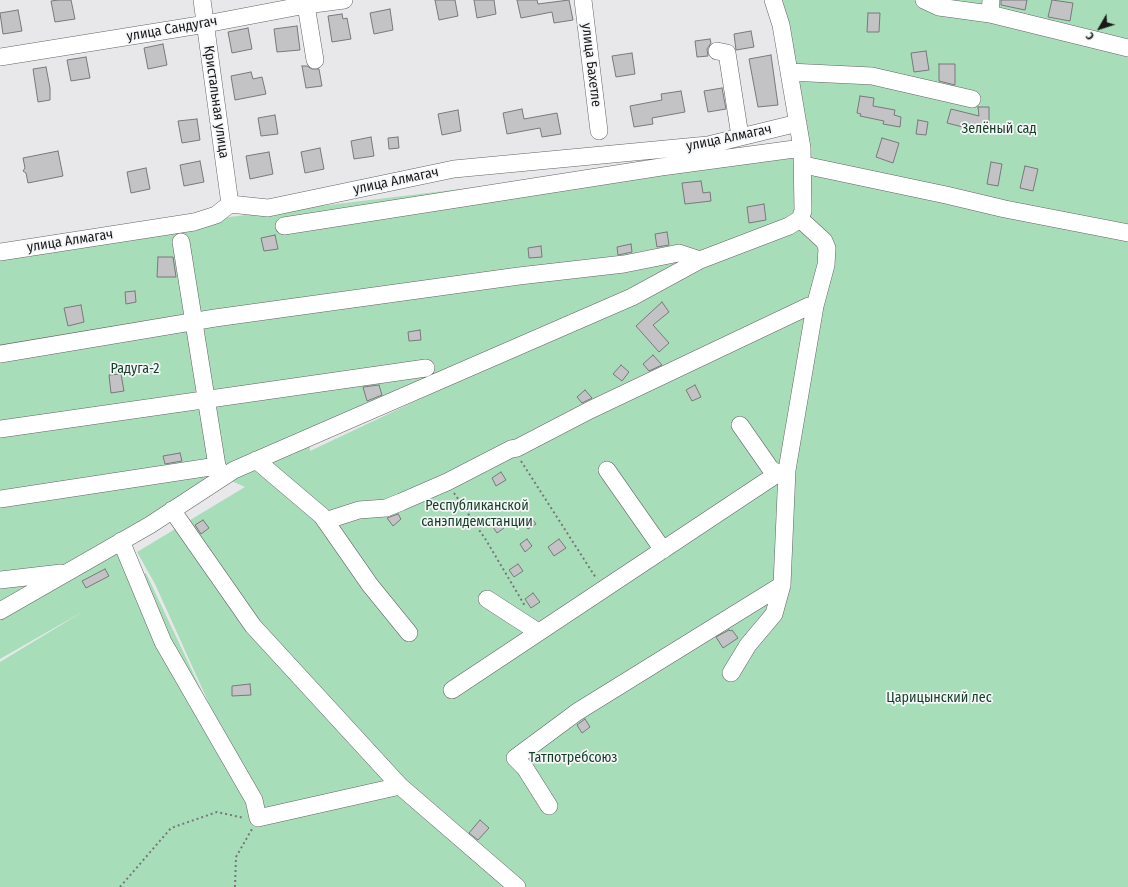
<!DOCTYPE html>
<html>
<head>
<meta charset="utf-8">
<style>
  body { margin:0 }
  #map { position:relative; width:1128px; height:887px; overflow:hidden; background:#e8e8eb; font-family:"Fira Sans Condensed",sans-serif }
  canvas { display:block }
  .north { position:absolute; left:1080px; top:8px; width:40px; height:40px; -webkit-text-stroke:3px #f5f6f8; paint-order:stroke; rotate:231deg; font-size:11px; font-weight:700; line-height:16px; text-align:center; color:#181819 }
  .north::after { content:''; display:block; margin:auto; width:14px; height:18px; background:#181819; clip-path:polygon(50% 0,100% 100%,50% 72%,0 100%) }
</style>
</head>
<body>
<div id="map">
<canvas width="1128" height="887"></canvas>
<div class="north">С</div>
</div>
<script>
const c = document.querySelector('canvas').getContext('2d');
c.lineJoin = 'round';
function fill(path, color) {
  c.fillStyle = color;
  c.fill(path, 'evenodd');
}
function toPath(rows) {
  const path = new Path2D();
  for (const r of rows) {
    path.moveTo(r[0], r[1]);
    for (let i = 2; i < r.length; i += 2) path.lineTo(r[i], r[i + 1]);
  }
  return path;
}
function strokePath(path, color, width, dash) {
  c.strokeStyle = color;
  c.lineWidth = width;
  c.lineCap = dash ? 'butt' : 'round';
  c.setLineDash(dash || []);
  c.stroke(path);
}
function label(font, color, halo, rows, align = 'center') {
  c.font = font + ' "Fira Sans Condensed",sans-serif';
  c.lineWidth = 3.5;
  c.setLineDash([]);
  c.textBaseline = 'middle';
  c.strokeStyle = halo;
  c.fillStyle = color;
  for (const [text, x, y, turn = 0] of rows) {
    c.save();
    c.translate(x, y);
    c.rotate((+turn || 0) * Math.PI / 180);
    c.textAlign = isNaN(turn) ? turn : align;
    if (halo) c.strokeText(text, 0, 0);
    c.fillText(text, 0, 0);
    c.restore();
  }
}
const green = toPath([
  [775,0,1128,0,1128,887,0,887,0,662,84,611,0,659,0,255,221,218,800,148],
  [760,238,310,451,309,431],
  [220,476,245,487,137,552,155,584,233,757,146,573,133,581,119,540]
]);
const building = toPath([
  [58,0,71,0,75,19,55,22,51,1,58,0],
  [435,0,455,0,458,16,439,20,435,0],
  [474,0,494,0,496,14,477,18,474,0],
  [517,0,537,0,538,4,569,0,573,20,554,23,552,12,521,18,517,0],
  [1001,0,1027,0,1025,10,1001,5,1001,0],
  [1052,0,1073,3,1070,21,1048,17,1052,0],
  [390,9,393,30,374,34,370,13,390,9],
  [18,10,22,31,3,34,0,13,18,10],
  [868,13,880,13,879,32,867,32,868,13],
  [342,14,343,19,347,18,351,39,332,42,328,16,342,14],
  [297,26,300,50,277,52,274,29,297,26],
  [248,28,252,49,232,53,228,32,248,28],
  [751,31,754,47,736,50,734,34,751,31],
  [710,39,711,43,707,49,708,56,697,57,695,41,710,39],
  [163,44,167,65,148,69,144,48,163,44],
  [926,51,929,70,914,72,911,53,926,51],
  [632,53,635,74,616,77,612,56,632,53],
  [771,55,778,105,758,107,749,59,771,55],
  [86,57,90,78,71,81,67,60,86,57],
  [939,64,955,64,955,85,939,81,939,64],
  [302,66,307,66,312,69,319,69,322,86,306,88,302,66],
  [46,67,50,88,50,100,38,102,33,69,46,67],
  [251,72,253,79,262,77,266,94,235,100,231,76,251,72],
  [722,88,726,109,708,112,704,91,722,88],
  [681,91,685,112,652,118,653,124,634,127,630,106,662,100,661,94,681,91],
  [860,96,874,98,873,106,895,110,894,115,901,117,900,127,883,124,884,121,860,116,861,114,857,113,860,96],
  [978,107,989,107,989,127,963,127,947,123,951,109,979,116,978,107],
  [522,109,524,119,557,113,561,134,542,137,540,128,507,134,503,113,522,109],
  [458,110,461,131,442,135,438,114,458,110],
  [275,115,278,134,261,136,258,118,275,115],
  [197,119,200,140,182,143,178,121,197,119],
  [918,120,928,122,926,135,916,134,918,120],
  [371,137,374,156,354,159,351,141,371,137],
  [398,137,399,148,389,149,388,138,398,137],
  [882,138,899,143,893,163,876,157,882,138],
  [320,148,324,169,305,173,301,152,320,148],
  [58,151,63,176,28,183,26,173,23,171,25,168,23,158,58,151],
  [269,152,273,174,250,179,246,156,269,152],
  [200,161,204,182,184,186,180,165,200,161],
  [991,162,1002,164,998,186,987,184,991,162],
  [1025,166,1038,169,1033,191,1020,188,1025,166],
  [146,168,150,189,131,193,127,172,146,168],
  [701,181,703,193,710,192,711,201,685,204,682,183,701,181],
  [764,204,766,220,749,223,747,207,764,204],
  [667,232,669,245,657,247,655,234,667,232],
  [275,235,278,249,264,251,261,238,275,235],
  [631,244,632,252,618,255,617,247,631,244],
  [541,246,542,257,529,258,528,248,541,246],
  [158,257,173,257,176,277,157,277,158,257],
  [135,291,136,302,126,304,125,292,135,291],
  [662,302,669,312,653,325,669,343,659,352,636,326,662,302],
  [81,305,84,322,68,326,64,308,81,305],
  [420,330,421,340,409,341,408,332,420,330],
  [653,355,662,365,649,371,643,364,653,355],
  [621,365,629,372,622,381,613,374,621,365],
  [121,374,124,391,111,393,109,375,121,374],
  [379,385,382,395,367,401,363,387,379,385],
  [695,385,701,397,692,401,686,390,695,385],
  [585,390,592,398,582,403,577,397,585,390],
  [180,453,182,461,165,464,163,456,180,453],
  [501,472,506,480,496,486,492,478,501,472],
  [398,514,401,519,393,526,387,518,398,514],
  [531,517,536,524,528,529,523,522,531,517],
  [498,519,504,528,497,533,491,524,498,519],
  [203,520,209,528,201,534,195,525,203,520],
  [527,539,532,546,525,552,520,544,527,539],
  [559,539,566,548,554,556,548,547,559,539],
  [518,564,523,571,514,577,509,570,518,564],
  [105,569,109,576,86,588,82,581,105,569],
  [533,593,540,602,531,608,525,599,533,593],
  [729,630,730,631,732,630,738,638,723,648,716,637,729,630],
  [250,684,251,695,232,696,232,686,250,684],
  [585,719,590,727,582,733,577,725,585,719],
  [480,820,489,828,478,840,469,833,480,820]
]);
const path = toPath([
  [521,461,596,578],
  [454,493,486,540,525,606],
  [120,887,171,828,217,812,244,818],
  [235,887,236,857,252,829]
]);
const minor = toPath([
  [202,0,230,204],
  [583,0,599,131],
  [924,0,939,7,990,14,991,0],
  [306,5,315,60],
  [990,14,1128,48],
  [717,51,727,53,740,136],
  [0,57,206,24,306,5,344,0],
  [789,72,872,76,972,99],
  [804,165,946,195,1005,209,1128,233],
  [284,226,661,167,802,148],
  [181,242,217,466],
  [0,252,194,222,216,215,230,204,268,208,454,169,708,145,798,123],
  [0,354,215,318,519,276,624,264,679,253,700,260],
  [740,425,770,468,777,474],
  [0,429,426,368],
  [256,460,322,516,370,585,409,633],
  [607,470,663,550],
  [0,499,217,466,223,477],
  [172,510,253,626,400,786,517,887],
  [325,521,359,510,386,508,401,502,447,482,511,449,517,448,590,410,809,306,815,306],
  [121,541,163,642,254,800,258,818,400,786],
  [0,580,61,573],
  [487,599,538,632],
  [0,611,150,525,234,470,632,297,700,260,789,226,800,219,803,211,802,148,781,25,773,0],
  [731,673,748,645,774,614,782,585,787,470,815,306,826,265,827,248,824,241,800,219],
  [452,690,777,474,787,470],
  [549,806,525,768,515,758,577,712,782,585]
]);
const streetNames = [
  ["улица Сандугач",172,29,-10],
  ["улица Бахетле",591,65,83],
  ["Кристальная улица",216,102,82],
  ["улица Алмагач",729,138,-12],
  ["улица Алмагач",396,181,-12],
  ["улица Алмагач",70,241,-9]
];
const parkNames = [
  ["Зелёный сад",999,129],
  ["Радуга-2",135,369],
  ["Республиканской",477,506],
  ["санэпидемстанции",477,522],
  ["Царицынский лес",939,698],
  ["Татпотребсоюз",573,758]
];
fill(green, '#a8ddb9');
fill(building, '#c3c2c5');
strokePath(building, '#79797b', 1);
strokePath(minor, '#636466', 18);
strokePath(path, '#777779', 2, [2, 3]);
strokePath(minor, '#fff', 17);
label('14px', '#181819', '#f5f6f8', streetNames);
label('14px', '#143e26', '#f5f6f8', parkNames);
</script>
</body>
</html>
